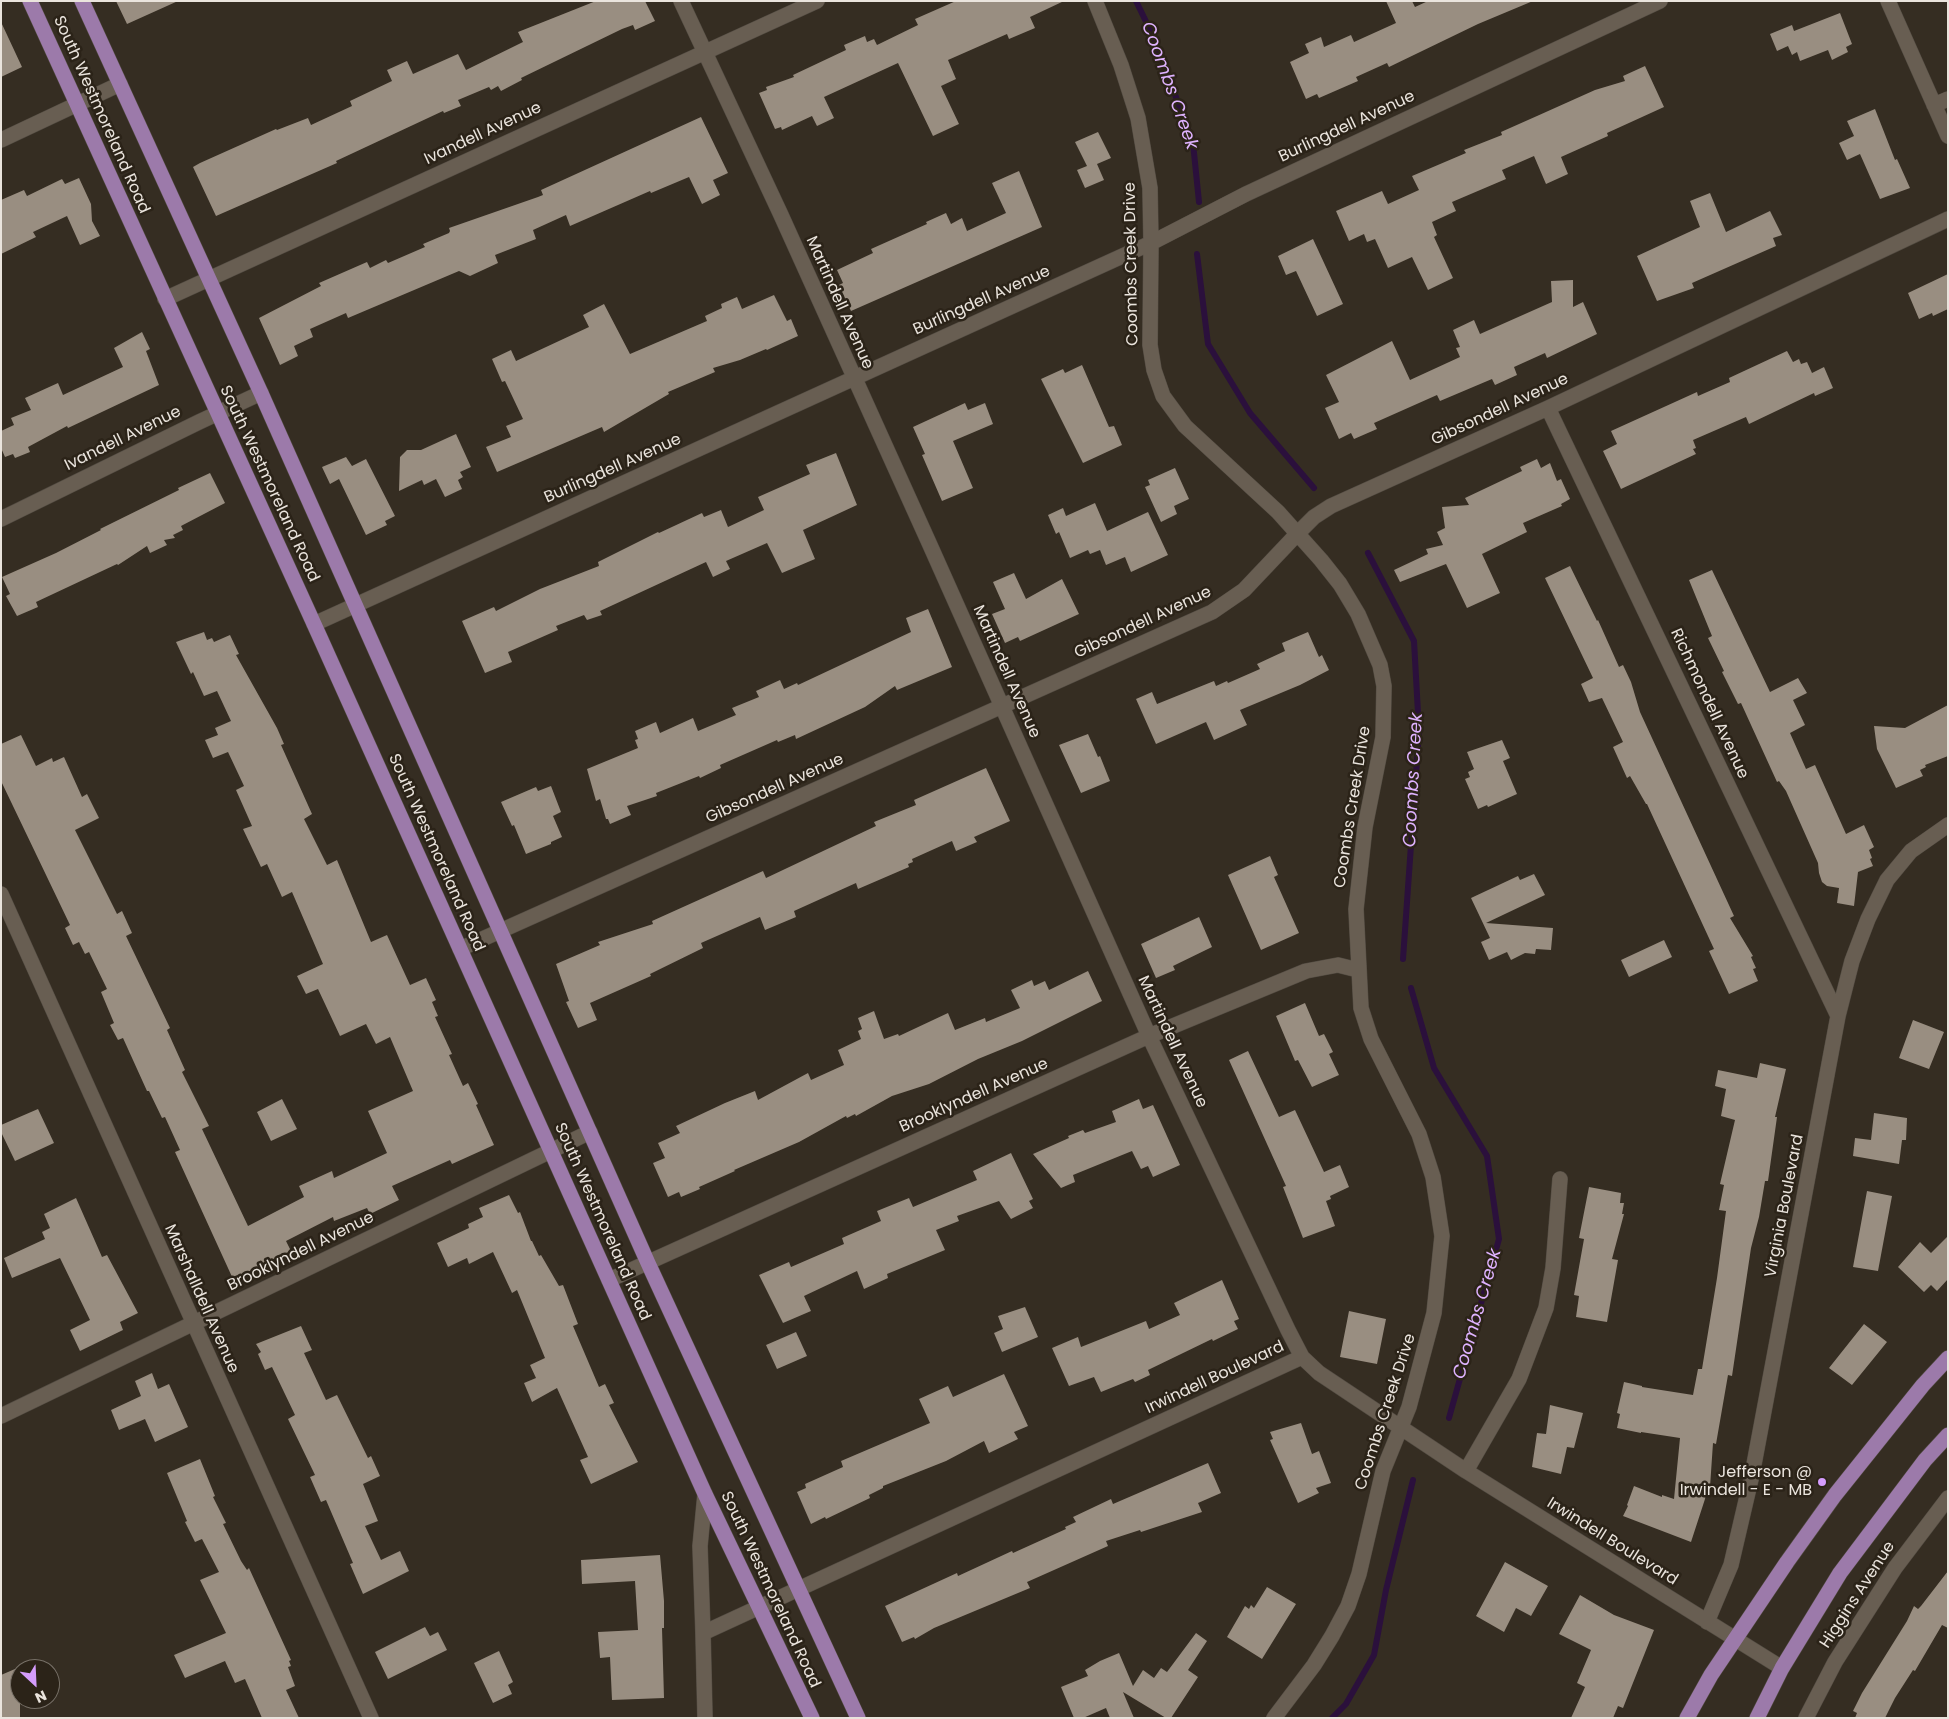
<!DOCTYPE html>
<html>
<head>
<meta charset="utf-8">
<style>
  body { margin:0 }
  #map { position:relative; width:1949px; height:1719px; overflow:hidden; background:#352d22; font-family:Poppins,sans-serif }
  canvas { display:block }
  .frame { position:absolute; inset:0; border:2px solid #eae4dd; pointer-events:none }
  .north { position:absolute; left:10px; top:1659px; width:50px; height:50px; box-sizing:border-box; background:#2b2318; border:1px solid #777067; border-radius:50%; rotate:155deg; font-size:14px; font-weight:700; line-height:20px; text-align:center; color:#eae4dd }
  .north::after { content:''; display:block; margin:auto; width:18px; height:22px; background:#d49cfc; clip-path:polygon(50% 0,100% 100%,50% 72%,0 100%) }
</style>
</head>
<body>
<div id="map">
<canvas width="1949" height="1719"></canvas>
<div class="frame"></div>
<div class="north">N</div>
</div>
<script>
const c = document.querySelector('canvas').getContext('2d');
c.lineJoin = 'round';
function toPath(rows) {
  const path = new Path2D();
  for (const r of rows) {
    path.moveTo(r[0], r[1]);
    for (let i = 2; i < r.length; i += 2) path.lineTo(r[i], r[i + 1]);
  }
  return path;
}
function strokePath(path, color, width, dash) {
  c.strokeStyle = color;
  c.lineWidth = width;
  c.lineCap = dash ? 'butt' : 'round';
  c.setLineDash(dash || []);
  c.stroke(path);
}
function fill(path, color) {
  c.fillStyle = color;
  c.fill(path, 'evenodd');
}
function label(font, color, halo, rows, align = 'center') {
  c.font = font + ' Poppins,sans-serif';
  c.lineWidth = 5;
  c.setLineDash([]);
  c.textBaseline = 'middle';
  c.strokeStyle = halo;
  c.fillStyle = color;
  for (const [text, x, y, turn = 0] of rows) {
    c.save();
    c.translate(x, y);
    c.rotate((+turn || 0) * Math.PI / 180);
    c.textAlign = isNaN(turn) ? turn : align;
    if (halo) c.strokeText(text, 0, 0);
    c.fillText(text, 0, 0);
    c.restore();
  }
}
const stream = toPath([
  [1136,1,1154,38,1193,143,1199,202],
  [1197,254,1208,344,1250,413,1314,488],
  [1368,553,1414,641,1419,731,1403,959],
  [1411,988,1434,1068,1487,1156,1499,1239,1449,1418],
  [1332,1718,1346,1704,1374,1655,1386,1590,1413,1480]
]);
const building = toPath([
  [116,1,178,1,127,24],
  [596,1,645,1,655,21,635,30,633,25,622,29,521,78,522,80,501,91,498,86,491,90,489,87,458,100,461,106,444,113,443,111,336,161,337,163,216,216,193,167,200,163,276,129,277,130,308,118,311,125,352,106,350,101,392,81,387,70,407,61,413,74,458,54,466,70,523,42,518,32],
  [956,1,1064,1,1030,17,1035,28,1009,39,1007,34,948,60,956,79,941,86,959,124,933,136,898,63,824,97,834,118,817,126,812,116,782,130,781,127,775,129,759,93,767,90,766,87,794,77,793,75,846,50,844,45,865,36,867,42,874,39,877,45,918,25,915,19],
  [1386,1,1412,1,1415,7,1428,1,1533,1,1478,24,1389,67,1387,63,1356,77,1358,81,1319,98,1317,94,1306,99,1290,62,1309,53,1305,44,1321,37,1324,47,1351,35,1354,42,1396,23],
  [1840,13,1852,44,1846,47,1848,52,1832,60,1828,50,1800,61,1797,52,1792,55,1788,46,1777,51,1770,34,1792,25,1794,31],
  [1,22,22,67,1,77],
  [1645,66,1664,107,1607,133,1608,136,1561,157,1568,174,1546,184,1534,156,1502,170,1506,179,1452,202,1456,211,1432,222,1437,235,1434,237,1453,278,1428,290,1412,257,1388,268,1375,239,1367,242,1364,234,1349,241,1336,211,1382,191,1388,204,1419,190,1412,176,1466,153,1464,150,1502,135,1501,132,1537,116,1595,90,1625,81,1623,76],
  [1875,109,1895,160,1897,159,1910,188,1880,199,1860,154,1847,160,1839,143,1854,136,1847,121],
  [701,117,728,173,713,180,720,195,702,204,689,177,651,193,650,191,570,226,566,215,533,230,536,239,495,255,498,263,470,276,459,271,348,318,346,313,310,329,313,337,294,346,298,356,280,365,259,318,321,286,319,283,367,262,370,268,386,260,388,263,425,247,423,244,449,233,450,231,449,228,538,197,543,195,541,190],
  [1098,132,1111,158,1097,164,1104,180,1085,188,1077,170,1087,166,1075,142],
  [1019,171,1042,227,851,311,839,285,843,283,837,270,873,253,871,249,927,224,926,222,946,213,951,224,962,218,967,231,1006,213,992,183],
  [79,178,91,204,92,221,100,236,80,245,67,216,33,232,36,237,1,254,1,200,24,190,27,196,62,179,65,184],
  [1710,193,1726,232,1770,211,1782,235,1773,238,1776,246,1692,283,1694,288,1657,301,1637,256,1700,227,1690,201],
  [1313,239,1343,304,1317,316,1296,271,1286,275,1278,256],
  [1948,274,1948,309,1933,316,1932,313,1919,319,1908,293],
  [1573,280,1573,307,1583,302,1597,334,1547,358,1545,353,1514,367,1517,375,1495,385,1492,379,1440,401,1437,395,1374,423,1377,429,1354,439,1351,433,1339,439,1325,408,1339,402,1326,375,1392,341,1410,380,1460,357,1456,348,1460,347,1453,330,1474,320,1480,334,1552,302,1551,281],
  [774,295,787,321,791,319,798,336,767,350,766,349,740,360,713,368,715,372,668,392,669,394,604,432,602,427,497,472,486,447,511,437,506,426,523,419,505,381,502,382,492,359,511,350,516,361,589,327,583,315,604,304,630,354,707,321,705,316,722,308,721,304,737,297,742,309],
  [142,332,150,349,146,351,159,385,68,428,67,426,28,447,30,452,15,458,13,454,5,457,1,448,1,431,14,425,11,418,31,410,25,398,58,383,63,395,123,367,114,348],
  [1787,351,1793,362,1799,359,1801,364,1807,362,1812,373,1824,367,1833,388,1815,396,1814,393,1749,424,1746,417,1693,440,1696,448,1693,449,1696,454,1621,489,1603,451,1617,444,1611,431,1697,392,1698,396,1730,382,1729,378],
  [1082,365,1109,427,1114,426,1122,445,1083,463,1041,379,1063,369,1065,373],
  [965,403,968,410,985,403,993,424,953,441,973,488,942,501,922,455,925,454,913,427],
  [456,434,471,467,460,472,463,477,458,480,462,489,445,497,436,479,424,485,422,480,399,491,400,457,407,450,421,450],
  [836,453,857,505,803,530,815,559,782,573,767,543,726,561,730,569,713,577,706,562,600,611,602,615,587,620,584,615,556,626,558,630,508,652,512,662,485,673,462,621,494,607,496,611,540,589,599,566,598,562,658,532,659,533,702,513,704,517,721,510,728,527,764,510,758,497,810,474,806,465],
  [346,457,352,466,366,459,395,516,385,521,387,525,366,535,339,479,330,484,322,467],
  [1537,459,1541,468,1550,463,1557,481,1561,479,1570,499,1561,504,1562,506,1523,523,1527,532,1482,554,1500,593,1467,608,1446,564,1400,582,1394,570,1428,554,1426,549,1443,545,1437,532,1445,528,1442,507,1469,505,1465,498,1522,471,1520,467],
  [1175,468,1189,499,1174,506,1177,514,1161,522,1145,487,1150,485,1148,480],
  [210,473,225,503,181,526,183,530,173,535,175,538,164,540,167,545,150,553,147,546,118,565,117,564,36,602,38,607,17,616,6,596,10,594,2,577,56,553,101,530,100,529,179,490,178,488],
  [1095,503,1107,531,1148,512,1168,555,1131,572,1125,557,1106,565,1100,550,1090,554,1088,550,1070,558,1059,532,1056,534,1048,515,1063,508,1066,516],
  [1570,566,1597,621,1598,620,1619,667,1623,665,1631,682,1640,712,1734,916,1730,918,1753,956,1751,957,1756,968,1753,969,1758,981,1729,994,1709,951,1714,949,1647,804,1646,804,1630,776,1627,778,1613,747,1623,742,1602,698,1589,702,1581,684,1593,678,1545,578],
  [1712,570,1770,692,1798,678,1807,693,1793,700,1805,725,1790,733,1806,769,1815,765,1846,834,1864,825,1874,847,1869,850,1872,858,1870,859,1873,866,1858,872,1854,906,1837,903,1839,888,1827,886,1822,882,1819,873,1818,863,1786,791,1779,781,1777,782,1741,703,1738,704,1722,672,1724,671,1708,638,1712,636,1689,580],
  [1014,573,1026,599,1062,579,1079,614,1020,641,1018,637,1005,643,992,614,1005,609,993,582],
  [928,609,952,667,897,690,895,686,865,707,796,739,795,735,778,742,777,740,720,765,721,768,700,778,699,776,656,793,657,796,627,806,631,815,610,824,608,819,606,819,600,799,596,801,587,769,638,748,635,740,638,739,635,731,656,722,660,733,693,718,698,731,736,715,732,708,759,697,756,691,780,680,784,689,797,683,798,685,911,632,906,618],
  [204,632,207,640,212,638,214,642,230,635,239,654,236,655,277,728,284,744,281,745,312,814,304,819,327,865,337,860,371,942,387,935,410,985,426,978,436,1000,432,1002,438,1016,435,1017,452,1054,449,1055,463,1086,468,1083,478,1104,476,1105,494,1145,452,1164,450,1160,392,1186,399,1200,370,1214,367,1208,334,1221,333,1217,286,1241,291,1251,271,1260,272,1262,233,1279,175,1152,180,1150,165,1117,162,1118,149,1091,147,1091,123,1038,118,1040,110,1025,114,1023,101,992,107,989,89,952,85,954,79,942,73,945,65,928,70,925,1,781,1,744,21,735,36,766,52,758,53,762,64,757,82,797,87,794,99,818,75,830,117,914,122,911,132,933,126,936,170,1028,167,1030,185,1070,182,1072,209,1126,202,1129,248,1226,304,1197,299,1186,332,1171,334,1178,387,1153,368,1111,413,1091,390,1037,376,1044,366,1024,340,1036,318,989,306,994,297,976,323,964,292,892,282,897,267,864,261,867,243,829,252,826,236,790,244,786,228,752,213,758,205,740,218,735,215,728,231,721,217,691,204,696,193,672,191,674,176,642],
  [1308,632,1319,657,1322,655,1329,670,1300,685,1240,710,1247,725,1214,740,1206,722,1156,744,1136,699,1152,692,1157,704,1214,681,1216,686,1227,681,1228,683,1260,669,1257,664,1285,651,1282,643],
  [1948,705,1948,756,1925,765,1926,767,1920,770,1923,776,1896,788,1877,749,1874,726,1905,728],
  [1088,734,1098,757,1100,756,1110,781,1081,793,1059,745],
  [1502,740,1510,758,1503,761,1517,794,1488,807,1487,805,1478,809,1465,779,1470,777,1468,772,1474,769,1467,752],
  [986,768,1010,821,974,837,977,842,956,851,952,841,912,859,913,862,908,864,909,867,858,889,856,883,794,911,796,917,765,930,760,917,701,943,703,948,650,974,651,976,590,1003,597,1020,578,1028,566,1002,569,1001,556,964,600,945,598,942,653,924,652,921,763,871,766,878,876,826,874,822,916,805,914,800],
  [551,786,561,812,553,816,562,837,551,842,551,844,526,854,514,825,512,826,501,802,536,787,538,791],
  [1270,856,1278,875,1274,877,1299,933,1261,950,1228,875],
  [1534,874,1545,895,1486,923,1553,928,1551,950,1536,949,1535,954,1525,953,1511,960,1507,952,1489,960,1481,942,1490,938,1471,898,1518,876,1520,880],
  [1199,917,1212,947,1173,966,1175,970,1156,978,1141,944],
  [1664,940,1672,957,1629,977,1621,960],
  [1088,971,1102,1001,1022,1041,978,1059,929,1084,892,1096,856,1116,855,1114,847,1118,846,1116,799,1142,734,1170,735,1171,699,1187,700,1189,681,1197,679,1192,668,1197,653,1163,665,1158,658,1143,680,1133,676,1126,725,1103,755,1091,758,1100,808,1073,811,1080,844,1065,838,1050,861,1039,858,1031,862,1029,858,1018,874,1011,884,1039,898,1034,899,1036,948,1013,955,1030,985,1018,986,1022,1020,1008,1011,990,1032,980,1034,986,1045,981,1049,990],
  [1305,1003,1319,1036,1324,1034,1333,1052,1329,1054,1339,1075,1312,1087,1298,1060,1295,1061,1276,1016],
  [1913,1020,1944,1032,1929,1069,1899,1058],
  [1248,1051,1279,1117,1295,1110,1324,1172,1340,1165,1349,1187,1330,1196,1331,1199,1326,1201,1335,1226,1303,1238,1283,1187,1286,1186,1229,1060],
  [1760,1063,1786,1069,1775,1117,1777,1117,1768,1181,1765,1181,1759,1217,1751,1248,1732,1376,1728,1375,1716,1444,1713,1443,1710,1487,1707,1487,1705,1499,1691,1542,1623,1516,1628,1506,1627,1505,1634,1486,1662,1497,1662,1495,1674,1499,1680,1438,1641,1432,1641,1433,1617,1428,1620,1414,1617,1413,1624,1382,1642,1386,1642,1387,1693,1395,1698,1369,1702,1369,1717,1278,1726,1211,1719,1210,1724,1185,1720,1184,1735,1120,1721,1116,1726,1089,1715,1086,1718,1070,1757,1078],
  [282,1099,297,1129,271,1141,257,1112],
  [1139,1099,1143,1109,1153,1105,1180,1165,1153,1177,1148,1166,1141,1169,1132,1151,1073,1175,1075,1182,1061,1188,1033,1154,1069,1138,1068,1136,1083,1130,1085,1133,1116,1122,1112,1111],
  [38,1109,54,1143,15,1161,1,1132,1,1125],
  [1874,1113,1907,1118,1906,1140,1902,1140,1899,1164,1853,1156,1855,1138,1871,1140],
  [1011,1153,1033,1199,1029,1201,1033,1208,1011,1219,999,1201,957,1216,959,1221,936,1230,945,1250,887,1274,888,1278,864,1289,857,1271,804,1296,811,1311,783,1323,759,1275,789,1262,791,1267,844,1244,842,1238,881,1221,877,1211,909,1198,913,1207,977,1180,973,1171],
  [1589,1187,1621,1193,1620,1203,1624,1203,1622,1214,1624,1214,1612,1259,1618,1260,1607,1322,1576,1317,1579,1296,1574,1295,1584,1239,1579,1238],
  [1867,1191,1892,1196,1878,1271,1853,1267],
  [509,1195,518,1213,520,1212,531,1241,532,1241,539,1256,541,1255,559,1286,563,1285,578,1324,573,1326,599,1387,605,1384,614,1403,609,1405,638,1462,591,1484,580,1460,588,1457,557,1388,532,1402,524,1383,536,1378,530,1365,545,1358,517,1290,512,1293,493,1252,469,1264,467,1258,448,1267,437,1243,469,1228,468,1224,483,1217,479,1208],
  [76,1198,102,1257,107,1255,138,1313,120,1322,123,1330,80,1351,70,1330,90,1320,60,1258,12,1278,4,1258,45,1239,42,1232,50,1228,44,1214],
  [1948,1236,1948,1279,1937,1291,1931,1285,1924,1292,1898,1267,1920,1242,1931,1253],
  [1222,1280,1239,1319,1234,1321,1238,1329,1213,1341,1212,1339,1148,1370,1150,1375,1135,1382,1133,1379,1101,1392,1094,1377,1069,1386,1052,1348,1078,1337,1081,1347,1146,1321,1149,1329,1180,1315,1174,1303],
  [1025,1307,1038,1337,1002,1352,994,1333,1003,1329,998,1316],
  [1349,1311,1386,1319,1377,1364,1340,1357],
  [1864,1324,1887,1342,1852,1385,1829,1368],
  [301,1326,312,1350,304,1353,326,1400,337,1395,368,1458,371,1456,380,1476,363,1484,378,1521,365,1526,381,1560,400,1551,409,1571,363,1594,350,1564,353,1563,326,1500,321,1502,310,1477,315,1475,288,1419,295,1415,272,1367,265,1370,258,1354,261,1352,256,1344],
  [796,1332,807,1356,777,1369,766,1345],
  [152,1373,158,1389,169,1384,188,1427,155,1442,145,1419,119,1430,111,1410,141,1396,135,1381],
  [1004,1374,1028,1426,1014,1432,1018,1439,989,1453,984,1441,946,1461,883,1486,883,1488,869,1495,870,1498,826,1519,825,1517,811,1524,797,1492,806,1488,805,1484,843,1467,841,1461,930,1423,919,1399,948,1386,953,1397],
  [1550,1405,1583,1413,1574,1448,1567,1447,1561,1474,1532,1467,1537,1433,1546,1434],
  [1301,1423,1312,1454,1319,1451,1331,1483,1316,1488,1319,1493,1298,1503,1270,1440,1273,1439,1270,1432],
  [200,1459,215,1496,213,1497,226,1523,223,1524,241,1561,247,1570,249,1568,291,1660,289,1661,291,1666,288,1667,295,1686,286,1690,299,1718,262,1718,245,1679,235,1683,225,1661,185,1678,174,1655,226,1633,200,1580,219,1572,202,1539,195,1542,185,1522,187,1521,167,1473],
  [1208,1463,1221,1493,1198,1503,1202,1512,1141,1532,1140,1530,1106,1541,1108,1546,1027,1582,1030,1588,934,1628,915,1639,914,1637,902,1642,885,1606,957,1573,958,1576,1012,1551,1013,1553,1066,1529,1065,1527,1076,1522,1073,1517,1111,1499,1113,1504],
  [660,1555,664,1601,664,1628,662,1628,664,1698,612,1700,610,1657,600,1658,598,1632,638,1630,635,1581,582,1584,581,1560],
  [1505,1562,1548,1586,1531,1616,1516,1608,1504,1632,1476,1616],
  [1948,1571,1948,1628,1942,1625,1915,1671,1913,1670,1895,1698,1885,1718,1855,1718,1857,1713,1853,1711,1862,1693,1907,1621,1914,1606,1918,1609,1921,1606],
  [1267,1587,1296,1604,1262,1659,1227,1637,1245,1606,1249,1609,1251,1605,1254,1608],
  [1580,1595,1614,1615,1654,1630,1623,1708,1618,1706,1613,1718,1571,1718,1585,1687,1577,1683,1591,1650,1559,1634],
  [425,1627,430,1636,438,1632,447,1650,388,1679,375,1652],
  [1196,1633,1207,1641,1188,1670,1198,1677,1171,1718,1166,1718,1123,1692,1134,1718,1110,1718,1106,1708,1083,1718,1074,1718,1061,1687,1088,1676,1085,1670,1100,1661,1119,1653,1133,1686,1143,1670,1154,1678,1161,1668,1167,1672],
  [499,1651,513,1682,508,1685,512,1694,493,1703,474,1663],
  [15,1669,20,1679,20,1718,1,1718,1,1675]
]);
const minor = toPath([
  [681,1,781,215,930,545,1149,1036,1288,1330,1302,1357,1319,1373,1466,1471,1782,1668],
  [1095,1,1121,65,1138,118,1150,188,1151,243,1150,345,1154,370,1163,396,1185,426,1278,512,1321,560,1340,584,1358,614,1380,665,1384,686,1383,737,1365,827,1356,909,1361,1008,1371,1039,1419,1134,1433,1177,1442,1236,1434,1313,1409,1407,1383,1471,1359,1574,1348,1606,1332,1636,1314,1665,1274,1718],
  [1888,1,1948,136],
  [1934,105,1948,99],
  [1,140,120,84],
  [165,299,817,1],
  [1548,408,1838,1016],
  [1,519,199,422,261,393],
  [314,624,1151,243,1246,194,1660,1],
  [1,894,371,1718],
  [460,949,1212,612,1244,590,1298,533,1314,517,1331,506,1548,408,1948,219],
  [609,1280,1149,1036,1306,971,1338,965,1358,970],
  [1,1416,590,1132],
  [1466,1471,1519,1379,1546,1308,1553,1268,1560,1179],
  [1707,1622,1731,1565,1752,1475,1838,1016,1852,961,1868,919,1887,880,1911,851,1948,825],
  [703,1633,700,1546,705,1494],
  [705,1718,703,1633,1302,1357],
  [1806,1718,1835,1662,1895,1568,1948,1498]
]);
const major = toPath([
  [30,1,314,624,705,1494,812,1718],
  [82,1,261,393,648,1263,858,1718],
  [1687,1718,1711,1675,1787,1562,1835,1495,1923,1385,1948,1358],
  [1757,1718,1782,1668,1840,1573,1925,1460,1948,1435]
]);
const markers = [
  [1822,1482,5,"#d49cfc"]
];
const streetNames = [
  ["South Westmoreland Road",101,115,66],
  ["Burlingdell Avenue",1347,127,-25],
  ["Ivandell Avenue",483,134,-25],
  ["Coombs Creek Drive",1132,264,-91],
  ["Burlingdell Avenue",982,301,-24],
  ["Martindell Avenue",839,303,66],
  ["Gibsondell Avenue",1500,410,-25],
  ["Ivandell Avenue",123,439,-26],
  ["Burlingdell Avenue",613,469,-24],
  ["South Westmoreland Road",269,484,65],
  ["Gibsondell Avenue",1143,623,-25],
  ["Martindell Avenue",1006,672,66],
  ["Richmondell Avenue",1709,704,65],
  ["Gibsondell Avenue",775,789,-24],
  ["Coombs Creek Drive",1353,807,-81],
  ["South Westmoreland Road",436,853,66],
  ["Martindell Avenue",1172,1042,65],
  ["Brooklyndell Avenue",974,1096,-24],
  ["Virginia Boulevard",1785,1206,-79],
  ["South Westmoreland Road",602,1222,66],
  ["Brooklyndell Avenue",301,1252,-26],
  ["Marshalldell Avenue",201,1299,66],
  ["Irwindell Boulevard",1215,1378,-25],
  ["Coombs Creek Drive",1386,1412,-72],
  ["Irwindell Boulevard",1612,1542,32],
  ["South Westmoreland Road",770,1590,65],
  ["Higgins Avenue",1858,1595,-57]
];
const poiNames = [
  ["Jefferson @",1812,1473],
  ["Irwindell - E - MB",1812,1491]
];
const waterNames = [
  ["Coombs Creek",1169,86,70],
  ["Coombs Creek",1414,780,-87],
  ["Coombs Creek",1478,1314,-74]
];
strokePath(stream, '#2b103c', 6);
fill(building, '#998e81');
strokePath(minor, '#524b42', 16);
strokePath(major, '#524b42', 16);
strokePath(minor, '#685e52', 15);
strokePath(major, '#9c7aaa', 15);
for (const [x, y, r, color] of markers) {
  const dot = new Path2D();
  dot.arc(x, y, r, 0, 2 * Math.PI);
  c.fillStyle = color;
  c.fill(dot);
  strokePath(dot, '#2b2318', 2);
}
label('16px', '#eae4dd', '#2b2318', streetNames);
label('16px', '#eae4dd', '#2b2318', poiNames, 'right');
label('italic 18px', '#deb2fe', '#2b2318', waterNames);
</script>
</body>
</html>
